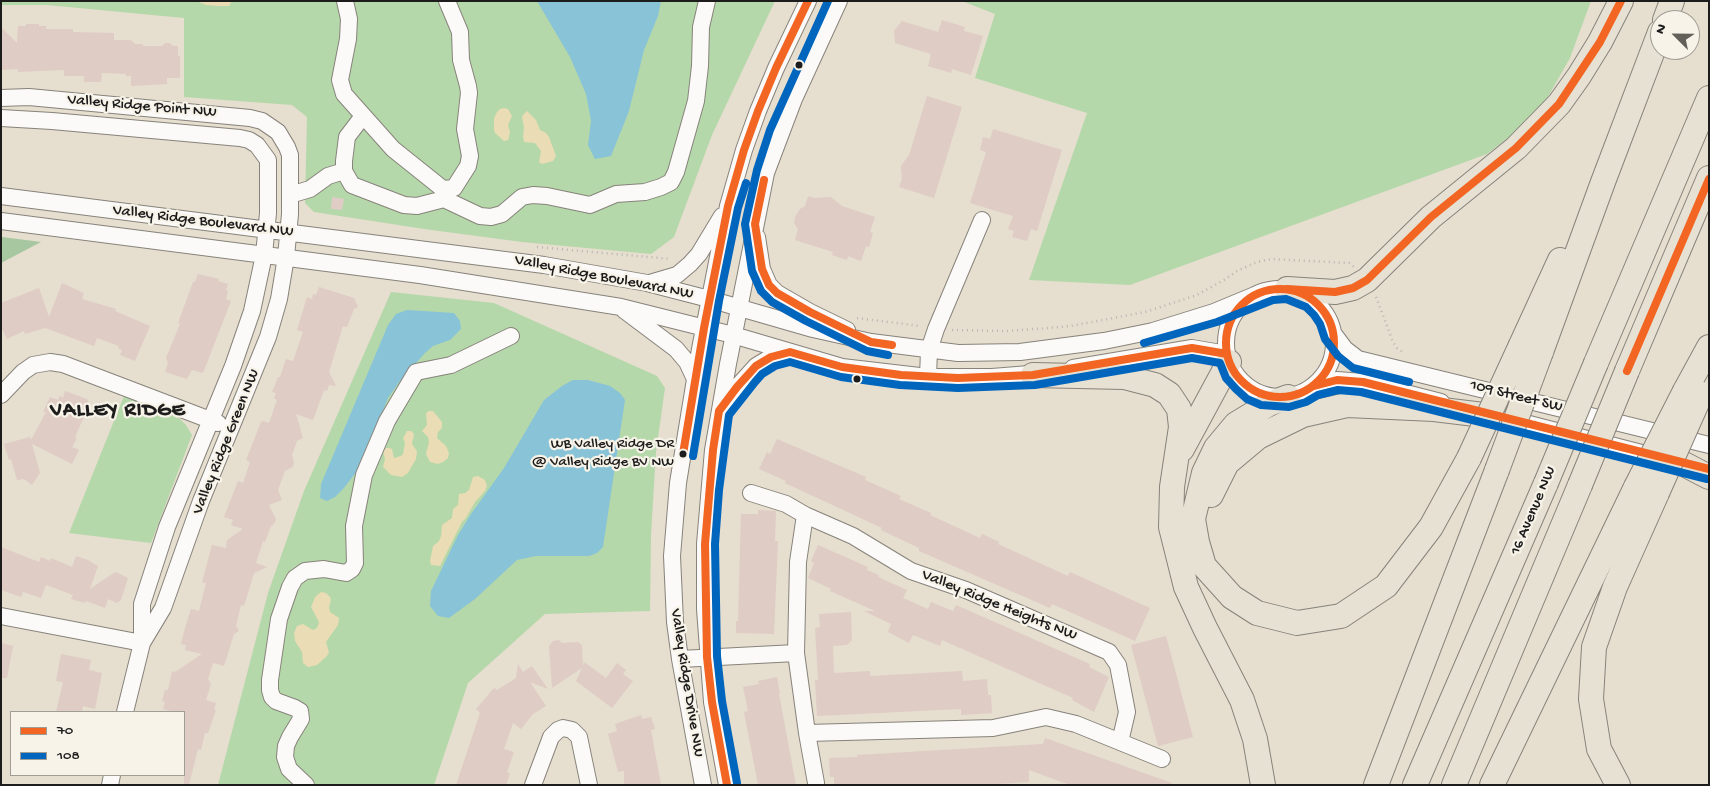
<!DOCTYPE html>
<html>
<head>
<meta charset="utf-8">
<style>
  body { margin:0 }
  #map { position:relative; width:1710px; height:786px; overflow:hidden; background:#e6dece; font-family:"Gochi Hand",sans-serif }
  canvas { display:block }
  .frame { position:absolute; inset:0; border:2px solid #1c1c1c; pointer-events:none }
  .legend { position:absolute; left:10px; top:711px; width:175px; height:65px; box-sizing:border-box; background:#f7f3e8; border:1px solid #9f9d96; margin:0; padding:6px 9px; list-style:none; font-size:15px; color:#1c1c1c }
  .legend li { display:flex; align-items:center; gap:10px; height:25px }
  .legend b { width:25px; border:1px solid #9f9d96 }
  .north { position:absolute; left:1650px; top:10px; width:50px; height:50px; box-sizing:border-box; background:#f7f3e8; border:1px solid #9f9d96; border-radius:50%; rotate:293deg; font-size:14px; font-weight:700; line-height:20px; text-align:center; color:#1c1c1c }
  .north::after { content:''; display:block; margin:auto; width:18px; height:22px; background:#63605a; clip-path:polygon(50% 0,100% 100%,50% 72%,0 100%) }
</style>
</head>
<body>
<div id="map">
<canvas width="1710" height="786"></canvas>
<div class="frame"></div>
<ul class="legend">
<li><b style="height:6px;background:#f26522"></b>70</li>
<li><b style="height:6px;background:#0065bd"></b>108</li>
</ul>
<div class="north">N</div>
</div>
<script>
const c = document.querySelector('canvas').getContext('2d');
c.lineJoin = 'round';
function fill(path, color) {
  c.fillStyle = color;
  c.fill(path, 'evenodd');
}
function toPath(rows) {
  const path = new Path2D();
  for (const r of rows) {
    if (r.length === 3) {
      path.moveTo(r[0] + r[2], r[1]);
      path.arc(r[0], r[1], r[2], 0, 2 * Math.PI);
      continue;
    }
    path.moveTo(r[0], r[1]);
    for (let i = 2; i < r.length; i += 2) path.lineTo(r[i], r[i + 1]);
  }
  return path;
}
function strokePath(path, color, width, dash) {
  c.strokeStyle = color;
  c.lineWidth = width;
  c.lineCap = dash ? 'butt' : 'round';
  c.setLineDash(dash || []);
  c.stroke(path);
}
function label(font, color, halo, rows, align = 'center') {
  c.font = font + ' "Gochi Hand",sans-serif';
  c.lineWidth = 4.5;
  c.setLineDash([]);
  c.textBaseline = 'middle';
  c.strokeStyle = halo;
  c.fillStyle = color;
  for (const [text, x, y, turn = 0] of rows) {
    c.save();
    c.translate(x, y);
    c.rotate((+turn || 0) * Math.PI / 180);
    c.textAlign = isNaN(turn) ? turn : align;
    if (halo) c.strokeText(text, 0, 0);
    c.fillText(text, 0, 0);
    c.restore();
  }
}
const green = toPath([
  [1,1,775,1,712,135,674,237,651,254,522,242,424,229,314,212,305,203,307,117,292,105,184,97,184,18,47,5,1,5],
  [962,1,1591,1,1570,58,1537,116,1487,154,1130,285,1029,280,1087,113,975,78,995,14],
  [391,292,494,303,657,376,665,388,656,452,651,535,650,611,545,614,468,683,434,785,218,785,268,593,304,491],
  [124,396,179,418,186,425,192,435,151,543,69,533]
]);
const forest = toPath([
  [1,237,2,237,41,242,1,263]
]);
const sand = toPath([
  [196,1,232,1,229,6,220,6,206,5],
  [504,108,508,109,512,116,508,125,510,132,509,137,508,140,504,141,495,133,494,129,494,118,497,112,500,109],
  [527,111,536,120,540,130,546,133,549,137,556,156,553,161,542,164,539,162,541,151,535,143,524,142,523,137,524,127,522,118,523,115],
  [429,411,433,411,442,422,442,428,438,432,437,438,446,446,449,453,448,458,443,462,438,464,430,462,426,454,429,442,428,437,422,431,427,425,426,413],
  [407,431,411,431,414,434,412,444,417,451,416,459,408,473,402,477,391,475,383,467,385,459,383,451,386,448,389,448,392,449,394,458,401,456,403,454,405,443,403,438],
  [478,476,485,480,487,486,485,491,475,502,466,518,462,522,440,566,431,565,430,561,433,546,439,541,441,536,442,525,452,518,453,509,458,505,459,494,465,493,469,490,473,477],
  [321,592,326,593,330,597,331,600,329,607,330,612,339,618,338,625,326,642,329,652,327,656,317,665,308,667,303,663,302,652,295,641,294,633,297,626,303,624,313,630,317,628,319,622,311,607,315,597]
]);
const water = toPath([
  [537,1,661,1,658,16,644,50,629,111,611,156,595,159,588,145,591,121,586,94,570,57],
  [407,310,454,313,460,321,461,329,450,340,433,346,425,353,400,381,388,398,374,433,369,441,357,471,344,488,335,497,327,501,320,498,321,484,388,325,396,314],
  [573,380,588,380,610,386,620,393,625,400,603,547,597,553,589,556,536,556,517,560,475,599,449,618,438,616,430,606,431,591,458,535,471,514,504,468,544,400,562,386]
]);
const building = toPath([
  [942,20,965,27,964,31,983,36,971,75,952,69,951,73,928,66,931,54,895,43,894,31,902,21,938,32],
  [26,24,39,24,39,26,46,26,46,29,73,29,73,32,114,33,114,40,131,40,135,44,143,44,143,46,162,46,165,43,170,43,173,46,178,46,178,56,180,56,180,78,167,78,167,84,131,86,131,76,126,76,126,74,102,73,101,82,84,82,84,76,64,76,64,70,18,72,18,69,1,70,1,27,17,43,18,26,26,26],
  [927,96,962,107,934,198,899,187,902,179,901,166,909,155],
  [993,129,1062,150,1037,231,1031,229,1027,241,1012,237,1014,231,1008,229,1013,216,970,203,986,152,980,150,983,137,990,139],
  [808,196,814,198,831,197,842,206,875,217,870,232,873,233,869,247,866,246,861,261,848,256,847,260,832,255,833,252,795,240,798,229,794,223,795,217,800,209,805,206],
  [332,197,344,199,342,210,331,209],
  [198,274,219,279,218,281,228,284,226,290,228,291,226,299,231,301,203,373,192,370,187,379,165,372,168,363,166,358,180,324,178,323,193,282,195,282],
  [62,283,84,293,82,299,116,309,115,311,150,326,135,361,120,355,122,350,118,348,119,346,97,338,94,346,45,328,25,334,24,331,7,339,1,327,1,303,39,288,49,317],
  [319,287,354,298,358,307,354,309,347,327,343,326,329,372,336,386,329,385,327,391,324,390,313,420,296,414,303,438,297,441,292,455,294,462,293,467,285,471,278,490,282,500,269,505,276,519,274,524,271,526,265,542,263,541,256,563,267,567,254,573,244,606,241,605,236,626,239,631,234,634,224,666,213,663,208,679,211,684,206,700,216,703,214,710,216,710,208,733,205,733,201,750,198,749,189,785,184,785,184,712,174,712,163,709,165,702,162,701,165,690,168,690,172,671,175,672,202,654,185,650,186,645,181,644,185,628,191,609,199,611,206,583,202,582,212,545,226,548,227,540,243,529,231,525,233,520,224,517,238,481,243,483,250,462,246,460,261,422,263,421,269,423,277,400,274,398,276,393,272,392,278,377,280,377,286,359,293,361,303,332,297,330,307,297,312,299,313,294,316,295],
  [65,391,87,399,91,409,89,414,84,417,75,437,77,438,72,447,79,450,72,464,32,444,40,473,32,485,24,479,17,480,11,459,9,460,4,444,30,437,31,440,46,412,43,412,50,397,58,400,60,396,63,398],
  [777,439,866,477,865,480,901,496,899,499,931,513,930,515,980,538,982,534,999,542,998,544,1068,576,1070,572,1150,608,1135,641,1052,604,1050,608,919,551,919,548,881,530,882,528,785,483,786,481,759,469,767,452,770,454],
  [758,510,776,511,775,541,778,541,774,634,736,633,736,621,738,621,741,514,758,514],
  [818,545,868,567,867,570,879,575,878,577,907,590,903,598,928,609,931,602,953,611,956,605,1090,664,1089,667,1109,677,1094,712,1072,700,1073,698,942,640,940,646,913,635,909,643,888,632,891,624,864,611,875,611,830,591,831,589,808,578,814,563,811,561],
  [1,547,39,562,41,557,50,561,51,558,72,567,76,556,88,560,98,566,90,589,115,572,120,574,128,578,121,600,117,603,108,599,105,608,86,601,85,603,71,599,73,595,46,585,41,598,23,592,21,597,1,590],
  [851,612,852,640,847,645,833,646,834,673,870,671,870,676,962,671,963,681,987,679,988,695,991,695,992,713,961,715,961,709,817,716,815,680,818,680,815,628,820,627,819,614],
  [1166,636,1193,737,1158,746,1131,645],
  [559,640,562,643,578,642,582,645,583,666,584,662,606,678,617,663,626,670,623,674,633,681,612,708,576,681,582,668,552,688,549,646,553,641],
  [1,643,13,646,7,678,1,678],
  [61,654,91,660,89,670,102,673,95,709,83,706,82,712,56,712,63,682,56,681],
  [518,664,523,672,532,666,548,689,530,682,546,706,533,714,521,729,513,723,504,749,514,752,507,772,510,774,506,785,456,785,480,713,476,709,494,688,497,690,516,678],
  [777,677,780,694,779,694,796,785,758,785,744,712,748,711,743,687,759,684,758,681],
  [641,715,642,719,651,717,655,729,651,730,661,785,624,785,624,771,618,772,608,734,617,731,615,724],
  [1045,738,1172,783,1172,785,1070,785,1029,770,1029,782,981,785,834,785,834,777,830,777,829,758,858,757,857,755,1043,744]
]);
const path = toPath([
  [537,247,671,259],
  [1376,297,1393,342,1397,348,1404,353],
  [857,318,920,326],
  [952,330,1007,331,1048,328,1071,326,1145,312,1197,295,1224,280,1237,271,1257,262,1271,259,1349,263,1354,267]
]);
const minor = toPath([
  [345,1,349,19,348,39,340,80,344,94,393,149,443,189,444,199],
  [1,98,29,97,250,118,262,121,278,132,287,147,290,155,290,214,286,257,279,299,268,337,201,501,163,608,142,643],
  [1,118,52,121,240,138,249,140,257,145,268,160,268,213,264,255,252,311,233,366,167,527,142,604,142,643,125,712],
  [344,171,344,161,347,137,363,116],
  [443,189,454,188,468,166,470,156,465,129,469,93,468,86,461,60,460,32,447,1],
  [290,195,310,189,328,176,344,171,352,185,404,205,417,206,444,199,480,216,491,217,502,214,522,197,533,195,547,196,590,205,616,194,645,192,661,187,671,182,676,172,696,101,700,66,701,27,707,1],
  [1,196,544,265,647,283,709,299,813,329,871,342,958,353,1020,352,1104,341,1153,331,1214,312,1255,295],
  [1,221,420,275,621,307,733,335,842,367,928,377,992,377,1042,373],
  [757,237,762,269,769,285,777,293,810,312,847,330],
  [650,283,677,275,690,264,699,254,722,216],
  [1280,343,54],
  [624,310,676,349,687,362,695,379],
  [1333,333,1345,349,1358,359,1709,445],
  [1073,368,1192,348,1227,354],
  [928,377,929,350,936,329,982,220],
  [1314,386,1337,380,1363,382,1441,402],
  [1,395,23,372,33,365,50,362,63,364,218,423],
  [722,407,737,387,756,366,771,357,790,352],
  [1506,418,1661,458],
  [751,493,786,504,805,515,853,536,911,571,966,590,1109,652,1118,665,1127,712,1120,742],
  [805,515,798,562,796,653,807,733,816,783],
  [1,616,142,643],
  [680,659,796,653],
  [807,733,993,728,1046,717,1076,724,1162,759],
  [110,785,112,775],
  [306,785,289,769,285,757,286,746,290,737,301,719,300,711,295,708,276,701,272,697,270,690,270,680,279,619,290,587,295,578,305,571,324,569,346,573,352,569,355,563,354,526,364,475,387,421,416,372,451,365,511,336],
  [533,785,551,737,558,730,563,728,572,730,579,737,589,785],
  [703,785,680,659,675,622,672,556,678,483,700,349,728,206,744,150,758,111,776,68,808,1],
  [727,785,712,702,705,609,705,544,713,450,728,364,766,173,794,99,839,1]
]);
const highway = toPath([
  [1665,20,1672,1],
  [1287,289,1335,292,1353,288,1367,280,1431,217,1516,148,1559,104,1579,76,1600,42,1621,1],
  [1521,345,1560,260],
  [1541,352,1603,182,1660,32],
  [1596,363,1709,98],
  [1627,371,1709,178],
  [1033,375,1124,377,1155,385,1169,394,1179,409,1181,427,1172,487,1171,527,1186,587,1205,628,1242,700,1255,739,1263,785],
  [1685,391,1709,347],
  [1288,397,1269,404,1236,424,1216,448,1204,473,1193,519,1197,542,1204,566,1232,597,1257,613,1297,623,1341,616,1386,586,1431,527,1469,458],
  [1182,449,1229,362],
  [1680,462,1709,477],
  [1211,495,1227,463,1258,437,1303,415,1347,405,1434,409,1508,418],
  [1376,785,1497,470],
  [1415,785,1546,483],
  [1454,785,1580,485],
  [1492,785,1636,487],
  [1618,785,1599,749,1591,699,1594,647,1615,587,1657,493]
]);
const highwayBridge = toPath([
  [1469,458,1521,345],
  [1497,470,1541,352],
  [1546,483,1596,363],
  [1580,485,1627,371],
  [1636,487,1685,391],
  [1657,493,1701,394]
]);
const bus1 = toPath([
  [764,180,755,224,762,269,769,285,777,293,810,312,871,342,892,345],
  [1287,289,1335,292,1353,288,1367,280,1431,217,1516,148,1559,104,1600,42,1621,1],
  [1280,343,54],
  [1627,371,1709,179],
  [1314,386,1337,380,1363,382,1709,469],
  [683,454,704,328,728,206,744,150,758,111,776,68,808,1],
  [727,785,712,702,707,657,705,544,713,450,719,411,737,387,756,366,771,357,790,352,842,367,901,375,958,378,1033,375,1192,348,1227,354]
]);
const bus2 = toPath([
  [828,1,770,130,757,170,745,224,752,271,761,291,772,302,806,321,867,351,888,355],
  [1144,343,1217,322,1273,300,1286,299,1306,307,1314,315,1320,324,1325,339,1338,356,1353,368,1409,382],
  [693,456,719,301,738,208,746,183],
  [737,783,722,701,717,656,715,544,719,490,729,415,755,382,762,374,775,366,790,362,841,377,900,385,958,388,1035,385,1192,358,1220,363,1226,378,1236,389,1247,399,1261,405,1289,407,1306,402,1318,395,1338,390,1361,392,1707,479]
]);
const markers = [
  [799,65,4.5,"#1c1c1c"],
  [857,379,4.5,"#1c1c1c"],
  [683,454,4.5,"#1c1c1c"]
];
const busNames = [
  ["WB Valley Ridge DR",674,445],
  ["@ Valley Ridge BV NW",674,463]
];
const streetNames = [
  ["Valley Ridge Point NW",142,107,5],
  ["Valley Ridge Boulevard NW",203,222,7],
  ["Valley Ridge Boulevard NW",604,278,11],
  ["109 Street SW",1516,397,14],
  ["Valley Ridge Green NW",227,442,-68],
  ["16 Avenue NW",1534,511,-67],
  ["Valley Ridge Heights NW",999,606,22],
  ["Valley Ridge Drive NW",686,683,81]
];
const districtNames = [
  ["VALLEY RIDGE",118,412]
];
fill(green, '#b5d8aa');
fill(forest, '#a6c79f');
fill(sand, '#eadcb4');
fill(water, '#88c3d8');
fill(building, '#dfccc5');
strokePath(minor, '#87837b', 18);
strokePath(highway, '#87837b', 26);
strokePath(path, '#b8b7b4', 2.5, [1, 4]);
strokePath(minor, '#fbfaf8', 16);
strokePath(highway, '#e6e1d3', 24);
strokePath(highwayBridge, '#87837b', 26, []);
strokePath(highwayBridge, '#e6e1d3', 24);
strokePath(bus1, '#f26522', 8);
strokePath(bus2, '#0065bd', 8);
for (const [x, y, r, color] of markers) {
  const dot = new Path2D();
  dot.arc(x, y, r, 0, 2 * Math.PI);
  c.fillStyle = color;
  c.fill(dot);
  strokePath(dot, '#f7f3e8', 2);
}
label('15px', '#1c1c1c', '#f7f3e8', busNames, 'right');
label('16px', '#1c1c1c', '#f7f3e8', streetNames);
c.letterSpacing = '1px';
label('bold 21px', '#1c1c1c', '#f7f3e8', districtNames);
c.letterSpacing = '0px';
</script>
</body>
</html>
